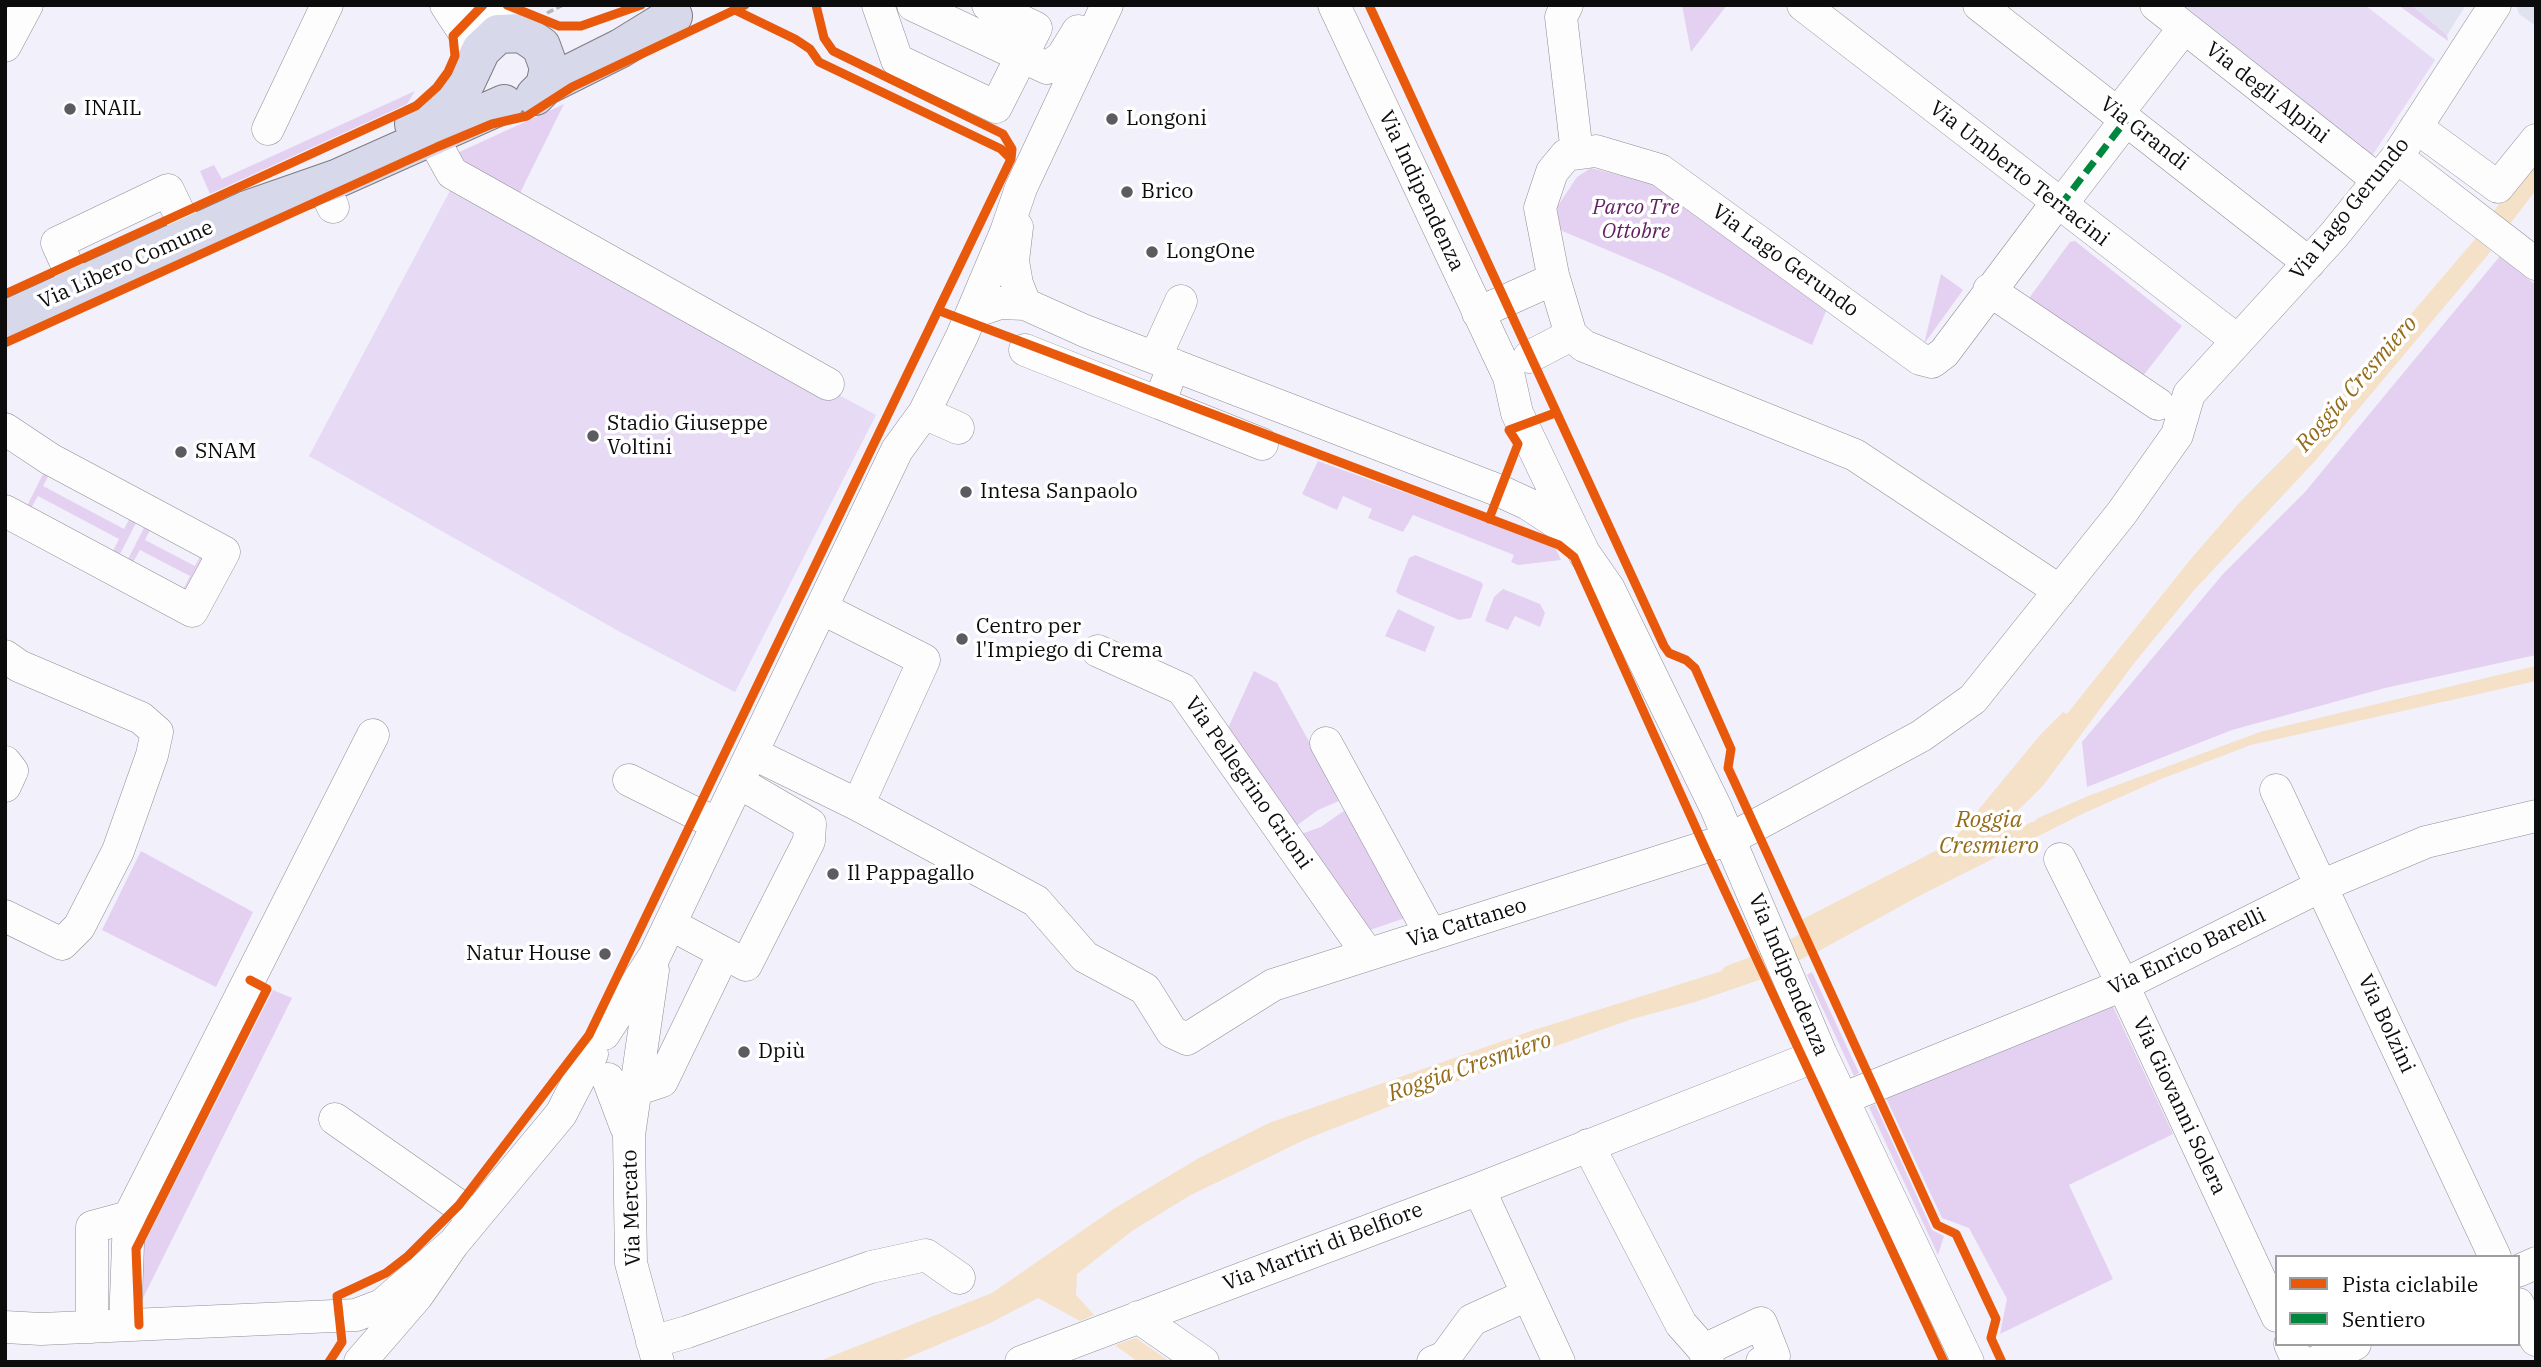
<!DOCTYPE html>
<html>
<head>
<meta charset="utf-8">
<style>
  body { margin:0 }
  #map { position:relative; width:2541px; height:1367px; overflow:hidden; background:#f1f0fb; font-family:"IBM Plex Serif",serif }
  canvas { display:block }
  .frame { position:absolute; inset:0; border:7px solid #0c0c0c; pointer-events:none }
  .legend { position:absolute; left:2275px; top:1255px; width:245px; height:91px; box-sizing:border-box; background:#fff; border:2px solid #9e9e9e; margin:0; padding:9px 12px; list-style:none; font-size:21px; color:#0c0c0c }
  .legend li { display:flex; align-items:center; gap:14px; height:35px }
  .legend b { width:35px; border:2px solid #9e9e9e }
</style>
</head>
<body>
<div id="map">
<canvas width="2541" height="1367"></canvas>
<div class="frame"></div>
<ul class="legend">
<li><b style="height:9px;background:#e8590c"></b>Pista ciclabile</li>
<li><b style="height:9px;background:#00873e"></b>Sentiero</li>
</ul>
</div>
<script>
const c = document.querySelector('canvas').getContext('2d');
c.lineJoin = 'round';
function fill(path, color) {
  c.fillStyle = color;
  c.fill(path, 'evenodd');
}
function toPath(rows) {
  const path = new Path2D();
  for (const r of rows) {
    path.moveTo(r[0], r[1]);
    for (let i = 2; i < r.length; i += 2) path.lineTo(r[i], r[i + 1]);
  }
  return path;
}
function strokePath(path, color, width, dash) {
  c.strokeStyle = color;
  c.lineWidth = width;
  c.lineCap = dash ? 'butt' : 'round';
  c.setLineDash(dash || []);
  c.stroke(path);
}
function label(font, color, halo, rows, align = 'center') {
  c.font = font + ' "IBM Plex Serif",serif';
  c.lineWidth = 7;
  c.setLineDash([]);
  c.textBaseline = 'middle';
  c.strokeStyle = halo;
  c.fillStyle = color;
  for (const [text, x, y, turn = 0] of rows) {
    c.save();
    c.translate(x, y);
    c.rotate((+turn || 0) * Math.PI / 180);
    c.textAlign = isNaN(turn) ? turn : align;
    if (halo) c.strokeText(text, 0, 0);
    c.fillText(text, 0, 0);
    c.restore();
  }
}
const green = toPath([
  [1682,5,1727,5,1691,52,1689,42],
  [2398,5,2412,5,2447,35,2448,41],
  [415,91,407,104,210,194,200,171,214,165,222,179],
  [564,104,516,201,453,155],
  [1591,168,1654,184,1826,311,1812,345,1664,274,1560,230,1557,207,1577,177],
  [2075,241,2182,326,2143,376,2027,301,2070,242],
  [2500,256,2536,285,2536,655,2385,688,2232,730,2087,787,2082,742,2223,574,2305,492],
  [1941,274,1963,290,1924,344],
  [1318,461,1555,547,1561,560,1518,565,1511,562,1514,555,1413,515,1403,532,1368,518,1372,509,1343,496,1337,510,1302,494],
  [46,468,51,471,43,486,124,529,132,514,139,517,119,556,112,553,119,539,38,496,30,510,26,508],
  [147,522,153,524,145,540,195,566,203,551,210,555,190,593,183,590,190,576,140,550,132,564,127,561],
  [1415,555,1481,582,1483,585,1471,618,1459,620,1398,594,1396,591,1409,558],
  [1503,589,1540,604,1545,613,1540,627,1515,616,1508,630,1485,621,1494,597],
  [1398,609,1435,627,1425,652,1385,636],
  [1254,671,1277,683,1341,800,1318,810,1292,829,1224,737],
  [1348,808,1408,917,1370,930,1366,927,1301,834,1321,827],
  [141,851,253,912,216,987,102,930],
  [1812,972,1859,1073,1854,1076,1807,975],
  [273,990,292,998,141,1302,141,1250],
  [2111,1002,2173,1134,2069,1185,2113,1279,2000,1334,2007,1299,1969,1228,1942,1218,1886,1098],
  [1875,1104,1932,1230,1944,1236,1938,1255,1869,1107]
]);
const pitch = toPath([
  [2167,5,2365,5,2435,60,2368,162],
  [452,187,876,415,735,692,622,633,309,456]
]);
const plaza = toPath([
  [2412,5,2466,5,2447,35],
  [2516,5,2536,5,2536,26,2519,14]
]);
const water = toPath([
  [2536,158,2536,190,2509,225,2492,213],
  [2476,238,2491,251,2315,461,2195,589,2135,662,2042,787,2011,817,2012,828,2023,832,2038,818,2088,796,2260,732,2536,666,2536,681,2251,745,2161,779,2082,814,1921,895,1815,953,1799,921,1951,843,2041,734,2063,712,2067,714,2190,560,2241,501,2319,422],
  [1757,960,1765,978,1695,1002,1632,1019,1416,1096,1304,1140,1189,1196,1132,1231,1077,1274,1076,1295,1094,1315,1080,1321,1038,1298,990,1323,897,1362,817,1362,992,1293,1115,1208,1199,1158,1269,1123,1534,1030],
  [1136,1338,1170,1362,1138,1362,1115,1345]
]);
const stream = toPath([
  [2011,834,2033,825]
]);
const canal = toPath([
  [1732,976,1776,960,1837,927]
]);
const path = toPath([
  [547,13,563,5]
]);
const minor = toPath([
  [446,5,471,43,476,61],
  [470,5,522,33],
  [878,5,897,60,996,107,1036,28,988,5],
  [913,5,1047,68,1062,57,1078,31],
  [1334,5,1509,377,1517,413,1584,553,1609,589,1716,808,1821,1054,1968,1362],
  [1567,5,1561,17,1577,153],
  [1803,5,2237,340],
  [1979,5,2309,263],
  [2156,5,2378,180],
  [5,46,27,5],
  [2118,113,2184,28],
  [2416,127,2498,187,2536,140],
  [268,129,327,5],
  [431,135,452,173,828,384],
  [2397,157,2536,264],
  [322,184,333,207],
  [2056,204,1944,353,1932,362,1920,359,1660,170,1596,151,1566,155,1552,172,1540,208,1553,275,1571,335,1584,346,1855,455,2060,591],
  [2060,206,2126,120],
  [1017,227,1013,261,1017,284,1025,304],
  [77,287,57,243,168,190,190,236],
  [1989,290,2158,404],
  [973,312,1000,303,1025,304,1085,331,1500,491,1528,504,1574,534],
  [1478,313,1547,282,1553,275],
  [1025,350,1159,403],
  [1529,357,1571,335],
  [1155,358,1181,301],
  [1174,365,1159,403,1262,444],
  [924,413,958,428],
  [5,429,50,459,224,552,192,611,5,511],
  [821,608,924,660,858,805,1036,901,1085,957,1145,989,1172,1032,1187,1039,1273,985,1730,839,1921,736,1973,699,2121,514,2177,435,2189,394,2334,235,2397,157,2495,5],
  [1098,651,1182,689,1367,953],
  [5,656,19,666,141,718,157,732,152,755,118,851,79,927,62,944,5,916],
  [1326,743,1431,935],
  [752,753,858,805],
  [5,762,12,771,5,786],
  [629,780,717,824],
  [2276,790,2495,1257],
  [2060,859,2123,985,2277,1316],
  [724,953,746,965,809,841,810,824,738,782],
  [653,970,629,1135,631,1263,658,1362],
  [604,1034,655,955,897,450,924,413,962,336,1006,232,1021,188,1107,5],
  [608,1079,626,1127],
  [635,1090,662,1081,724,953,670,924],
  [1842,1099,2123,985,2321,886,2426,842,2536,816],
  [335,1119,475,1217],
  [1588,1145,1681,1324,1704,1350,1708,1362],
  [1479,1189,1559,1362],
  [2518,1271,2536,1263],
  [2518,1304,2536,1340],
  [1138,1317,1203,1362],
  [125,1325,129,1217,373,735],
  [5,1327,41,1329,356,1315,382,1305,453,1244],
  [92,1327,92,1227,129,1217],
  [652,1342,687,1332,871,1267,926,1255,959,1278],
  [2290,1344,2298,1362],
  [1704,1350,1761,1323,1774,1356,1762,1362],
  [360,1362,417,1296,453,1244,561,1114,592,1054],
  [1021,1362,1479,1189,1821,1054],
  [1433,1362,1445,1357,1472,1320,1527,1295],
  [2316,1362,2355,1344]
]);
const major = toPath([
  [535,96,545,86,621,48,673,16],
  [414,124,435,114,451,100,466,82,481,50,498,34,522,33,541,46,549,68,545,86],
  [5,320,247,210,336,179,504,104]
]);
const quiet = toPath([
  [2060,206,2126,120]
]);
const cycleway = toPath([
  [507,5,559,26,581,26,641,5],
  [1369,5,1664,646,1669,653,1686,660,1695,668,1731,749,1728,768,1735,783,1937,1225,1956,1234,1996,1319,1991,1338,2002,1362],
  [735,10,795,39,810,49,819,62,1001,149,1011,159],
  [5,294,416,106,437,87,448,72,455,56,453,36,483,5],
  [940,311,1559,545,1574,557,1705,848,1944,1362],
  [5,343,437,147,492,124,527,116,572,87,745,5],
  [1489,519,1518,444,1509,430,1555,413],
  [139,1325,136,1249,267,989,250,980],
  [329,1362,342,1342,337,1296,386,1273,408,1256,459,1205,589,1035,1011,159,1012,149,1003,134,833,51,824,38,816,5]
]);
const markers = [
  [70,109,7,"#5c5c60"],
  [1112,119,7,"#5c5c60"],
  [1127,192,7,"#5c5c60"],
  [1152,252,7,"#5c5c60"],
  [593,436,7,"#5c5c60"],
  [181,452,7,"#5c5c60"],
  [966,492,7,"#5c5c60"],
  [962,639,7,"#5c5c60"],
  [833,874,7,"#5c5c60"],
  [605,954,7,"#5c5c60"],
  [744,1052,7,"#5c5c60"]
];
const streetNames = [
  ["Via degli Alpini",2267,93,38],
  ["Via Grandi",2144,134,38],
  ["Via Umberto Terracini",2019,174,38],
  ["Via Indipendenza",1421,191,65],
  ["Via Lago Gerundo",2350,209,-51],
  ["Via Lago Gerundo",1785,261,36],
  ["Via Libero Comune",126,265,-24],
  ["Via Pellegrino Grioni",1248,783,55],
  ["Via Cattaneo",1467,923,-17],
  ["Via Enrico Barelli",2187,952,-26],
  ["Via Indipendenza",1788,975,67],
  ["Via Bolzini",2386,1024,65],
  ["Via Giovanni Solera",2179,1106,65],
  ["Via Mercato",632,1208,-92],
  ["Via Martiri di Belfiore",1323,1247,-21]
];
const poiNames = [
  ["INAIL",84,109],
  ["Longoni",1126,119],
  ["Brico",1141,192],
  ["LongOne",1166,252],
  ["Stadio Giuseppe",607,424],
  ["Voltini",607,448],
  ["SNAM",195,452],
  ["Intesa Sanpaolo",980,492],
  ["Centro per",976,627],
  ["l'Impiego di Crema",976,651],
  ["Il Pappagallo",847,874],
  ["Natur House",591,954,"right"],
  ["Dpiù",758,1052]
];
const parkNames = [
  ["Parco Tre",1636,208],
  ["Ottobre",1636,232]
];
const waterNames = [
  ["Roggia Cresmiero",2357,384,-49],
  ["Roggia",1989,820],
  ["Cresmiero",1989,846],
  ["Roggia Cresmiero",1470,1067,-19]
];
fill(green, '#e4d1f1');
fill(pitch, '#e7daf4');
fill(plaza, '#e1e2ef');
fill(water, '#f4e1c8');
strokePath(stream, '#f4e1c8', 6);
strokePath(canal, '#f4e1c8', 23);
strokePath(minor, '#8f8f94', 33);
strokePath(major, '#7c7c81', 40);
strokePath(path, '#b6b5b7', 3.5, [7, 3.5]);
strokePath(minor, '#fdfdfe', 32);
strokePath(major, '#d8d8eb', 38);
strokePath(quiet, '#00873e', 7, [14, 7]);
strokePath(cycleway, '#e8590c', 9);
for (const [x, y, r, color] of markers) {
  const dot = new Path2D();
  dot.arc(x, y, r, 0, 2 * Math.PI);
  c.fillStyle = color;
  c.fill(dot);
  strokePath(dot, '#fff', 2.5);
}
label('21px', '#0c0c0c', '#fff', streetNames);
label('21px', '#0c0c0c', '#fff', poiNames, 'left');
label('italic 21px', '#621e61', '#fff', parkNames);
label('italic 23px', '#946b19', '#fff', waterNames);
</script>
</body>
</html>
